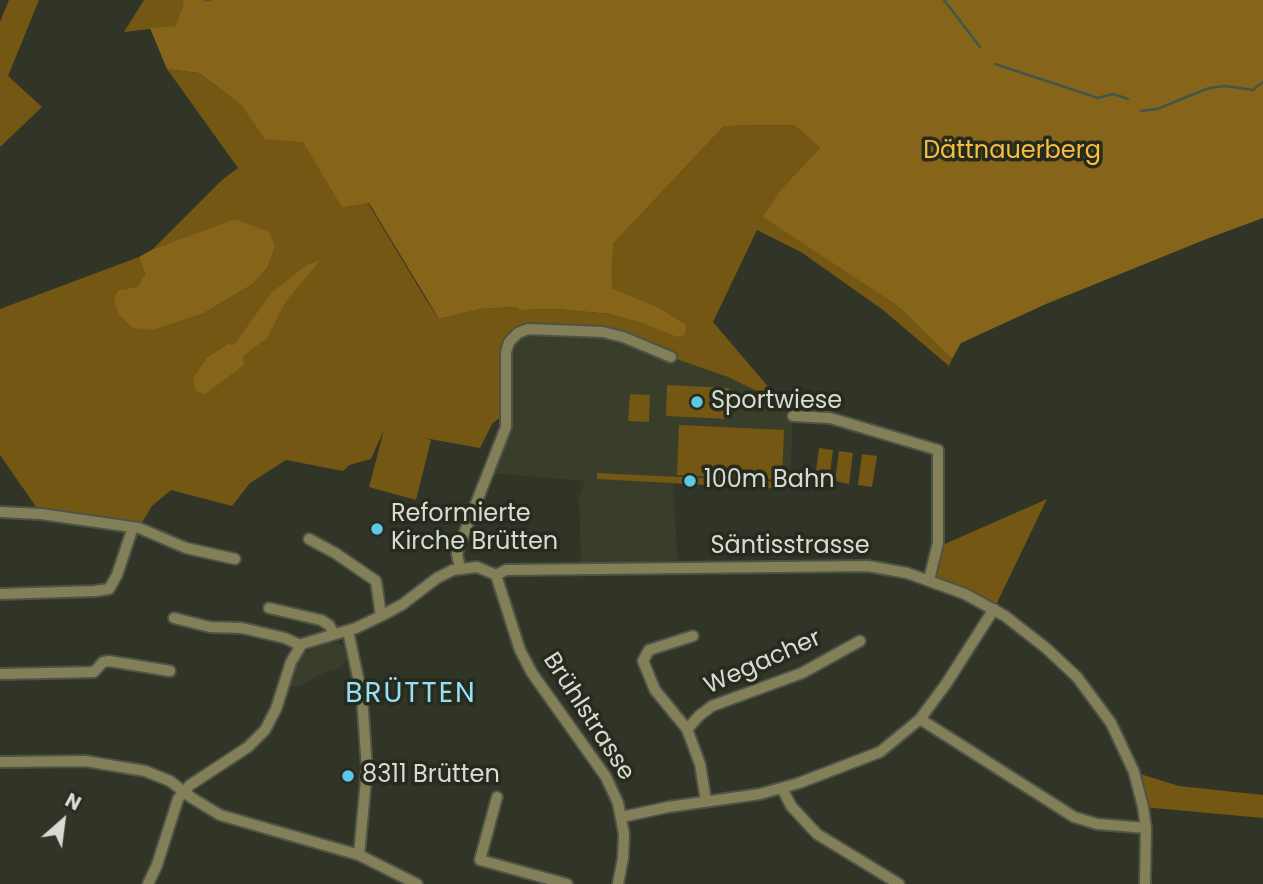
<!DOCTYPE html>
<html>
<head>
<meta charset="utf-8">
<style>
  body { margin:0 }
  #map { position:relative; width:1263px; height:884px; overflow:hidden; background:#303527; font-family:Poppins,sans-serif }
  canvas { display:block }
  .north { position:absolute; left:28px; top:786px; width:70px; height:70px; -webkit-text-stroke:5px #262b1d; paint-order:stroke; rotate:28deg; font-size:19px; font-weight:700; line-height:28px; text-align:center; color:#d8dbd3 }
  .north::after { content:''; display:block; margin:auto; width:24px; height:32px; background:#d8dbd3; clip-path:polygon(50% 0,100% 100%,50% 72%,0 100%) }
</style>
</head>
<body>
<div id="map">
<canvas width="1263" height="884"></canvas>
<div class="north">N</div>
</div>
<script>
const c = document.querySelector('canvas').getContext('2d');
c.lineJoin = 'round';
function fill(path, color) {
  c.fillStyle = color;
  c.fill(path, 'evenodd');
}
function toPath(rows) {
  const path = new Path2D();
  for (const r of rows) {
    path.moveTo(r[0], r[1]);
    for (let i = 2; i < r.length; i += 2) path.lineTo(r[i], r[i + 1]);
  }
  return path;
}
function strokePath(path, color, width, dash) {
  c.strokeStyle = color;
  c.lineWidth = width;
  c.lineCap = dash ? 'butt' : 'round';
  c.setLineDash(dash || []);
  c.stroke(path);
}
function label(font, color, halo, rows, align = 'center') {
  c.font = font + ' Poppins,sans-serif';
  c.lineWidth = 7;
  c.setLineDash([]);
  c.textBaseline = 'middle';
  c.strokeStyle = halo;
  c.fillStyle = color;
  for (const [text, x, y, turn = 0] of rows) {
    c.save();
    c.translate(x, y);
    c.rotate((+turn || 0) * Math.PI / 180);
    c.textAlign = isNaN(turn) ? turn : align;
    if (halo) c.strokeText(text, 0, 0);
    c.fillText(text, 0, 0);
    c.restore();
  }
}
const built = toPath([
  [603,332,728,377,763,394,793,416,790,489,673,483,678,568,581,570,579,496,585,481,489,473,506,427,506,352,518,333],
  [328,642,329,644,336,643,343,645,345,651,348,650,350,658,338,669,323,673,300,686,289,687,296,665,303,654]
]);
const green = toPath([
  [9,0,39,0,8,76,42,107,0,147,0,22],
  [144,0,182,0,185,5,175,26,124,32],
  [167,69,199,73,241,105,265,138,303,141,342,208,368,203,427,301,439,319,481,309,516,307,520,310,557,309,609,314,685,335,687,325,660,308,612,288,613,244,724,126,794,125,820,148,781,189,764,217,899,307,952,359,949,366,883,310,801,252,757,230,713,322,788,410,763,394,728,377,671,357,623,337,528,329,509,343,504,414,492,424,480,448,424,438,431,440,416,500,369,487,384,430,371,459,349,465,343,471,286,460,250,483,232,506,171,490,152,506,141,524,41,514,0,455,0,309,139,257,145,274,137,287,118,290,154,330,202,314,253,284,268,267,275,247,236,219,153,249,222,180,238,168],
  [667,385,729,388,727,419,666,416],
  [630,394,650,395,649,422,628,421],
  [679,425,784,430,782,480,677,475],
  [819,448,833,450,829,481,815,479],
  [839,451,853,453,849,484,835,481],
  [862,454,877,456,872,487,858,485],
  [597,473,783,482,783,489,597,479],
  [1047,499,994,609,929,580,938,547],
  [1134,772,1179,786,1263,795,1263,818,1143,807]
]);
const forest = toPath([
  [182,0,1263,0,1263,218,1209,238,1046,304,961,343,952,359,899,307,763,217,781,189,820,148,794,125,724,126,613,244,612,288,660,308,687,325,685,335,678,337,642,323,609,314,557,309,520,310,516,307,481,309,439,319,369,203,342,208,303,142,265,139,241,105,199,73,167,69,150,28,175,26,184,5],
  [235,219,269,232,275,247,268,267,253,284,202,314,154,330,133,328,119,315,114,299,118,290,137,287,145,274,139,257,153,249],
  [320,261,286,301,267,338,243,356,244,365,205,394,196,391,193,378,207,358,228,344,234,345,272,292,308,264]
]);
const stream = toPath([
  [205,0,210,0],
  [944,0,980,47],
  [995,64,1098,98,1113,94,1128,99],
  [1141,111,1157,109,1209,88,1225,86,1253,90,1263,82]
]);
const minor = toPath([
  [793,416,830,418,938,450,938,543,929,580],
  [0,512,41,514,139,528,186,548,235,559],
  [309,539,335,553,376,581,381,616],
  [460,568,457,554,460,544,506,427,506,352,509,342,518,333,528,329,603,332,623,337,671,357],
  [496,575,506,570,868,566,907,573,965,594,1005,616,1046,648,1077,677,1111,723,1134,772,1143,807,1146,828,1145,884],
  [496,575,520,650,532,673,606,777,618,803,624,834,623,858,618,884],
  [0,594,95,591,109,589,117,575,133,527],
  [269,608,321,620,329,625,334,634],
  [174,618,210,627,242,628,285,638,300,645],
  [348,631,362,696,367,769,359,855],
  [693,636,649,650,643,661,655,690,687,729,700,764,706,801],
  [0,674,94,672,103,662,109,661,170,671],
  [920,719,1074,817,1097,824,1146,828],
  [687,729,700,715,712,706,802,673,860,641],
  [0,762,85,761,145,771,170,781,192,798,220,815,359,855,417,884],
  [782,788,791,806,817,834,899,884],
  [497,797,480,860,567,884],
  [622,817,668,807,760,794,799,783,880,752,920,719,946,684,994,609],
  [148,884,157,865,178,799,190,785,248,747,265,730,276,709,291,662,302,644,356,628,381,616,403,604,437,578,453,570,477,567,496,575]
]);
const markers = [
  [697,402,7,"#5bc8e6"],
  [690,481,7,"#5bc8e6"],
  [377,529,7,"#5bc8e6"],
  [348,776,7,"#5bc8e6"]
];
const parkNames = [
  ["Dättnauerberg",1012,152]
];
const poiNames = [
  ["Sportwiese",711,402],
  ["100m Bahn",704,481],
  ["Reformierte",391,515],
  ["Kirche Brütten",391,543],
  ["8311 Brütten",362,776]
];
const streetNames = [
  ["Säntisstrasse",790,547],
  ["Wegacher",763,663,-24],
  ["Brühlstrasse",588,717,57]
];
const quarterNames = [
  ["BRÜTTEN",411,695]
];
fill(built, '#383e2a');
fill(green, '#745713');
fill(forest, '#86651b');
strokePath(stream, '#41574a', 2.5);
strokePath(minor, '#4e5346', 14);
strokePath(minor, '#837f59', 10);
for (const [x, y, r, color] of markers) {
  const dot = new Path2D();
  dot.arc(x, y, r, 0, 2 * Math.PI);
  c.fillStyle = color;
  c.fill(dot);
  strokePath(dot, '#262b1d', 2.5);
}
label('24px', '#f7be3f', '#262b1d', parkNames);
label('24px', '#d8dbd3', '#262b1d', poiNames, 'left');
label('24px', '#d8dbd3', '#262b1d', streetNames);
c.letterSpacing = '2px';
label('28px', '#96e0f7', '#262b1d', quarterNames);
c.letterSpacing = '0px';
</script>
</body>
</html>
